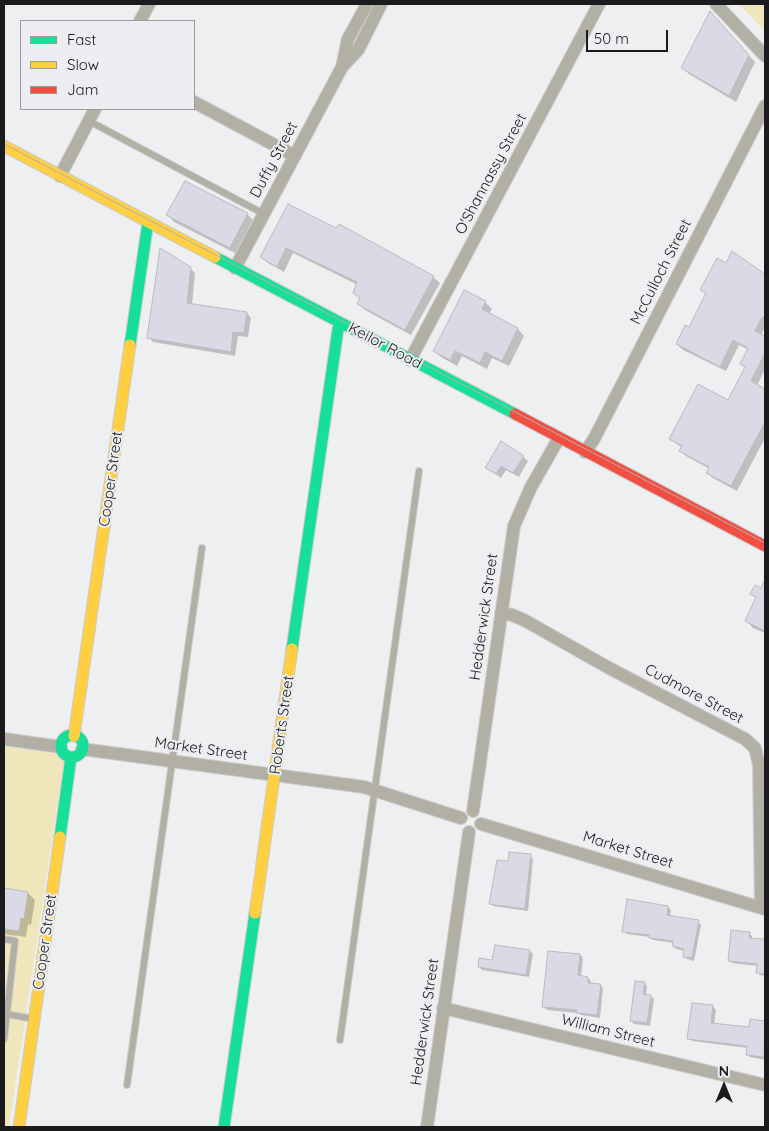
<!DOCTYPE html>
<html>
<head>
<meta charset="utf-8">
<style>
  body { margin:0 }
  #map { position:relative; width:769px; height:1131px; overflow:hidden; background:#eeeff1; font-family:Quicksand,sans-serif }
  canvas { display:block }
  .frame { position:absolute; inset:0; border:5px solid #1b1b1d; pointer-events:none }
  .legend { position:absolute; left:20px; top:20px; width:175px; height:90px; box-sizing:border-box; background:#edeef2; border:1px solid #999a9d; margin:0; padding:6px 9px; list-style:none; font-size:15px; color:#1b1b1d }
  .legend li { display:flex; align-items:center; gap:10px; height:25px }
  .legend b { width:25px; border:1px solid #999a9d }
  .north { position:absolute; left:699px; top:1061px; width:50px; height:50px; -webkit-text-stroke:4px #edeef2; paint-order:stroke; rotate:0deg; font-size:14px; font-weight:700; line-height:20px; text-align:center; color:#1b1b1d }
  .north::after { content:''; display:block; margin:auto; width:18px; height:22px; background:#1b1b1d; clip-path:polygon(50% 0,100% 100%,50% 72%,0 100%) }
  .scale { position:absolute; left:586px; top:30px; width:82px; height:22px; box-sizing:border-box; border:2px solid #1b1b1d; border-top:0; padding-left:6px; font-size:15px; line-height:18px; white-space:nowrap; color:#1b1b1d; -webkit-text-stroke:4px #edeef2; paint-order:stroke }
</style>
</head>
<body>
<div id="map">
<canvas width="769" height="1131"></canvas>
<div class="frame"></div>
<ul class="legend">
<li><b style="height:6px;background:#16e098"></b>Fast</li>
<li><b style="height:6px;background:#ffcf43"></b>Slow</li>
<li><b style="height:6px;background:#f24e42"></b>Jam</li>
</ul>
<div class="north">N</div>
<div class="scale">50 m</div>
</div>
<script>
const c = document.querySelector('canvas').getContext('2d');
c.lineJoin = 'round';
function fill(path, color) {
  c.fillStyle = color;
  c.fill(path, 'evenodd');
}
function toPath(rows) {
  const path = new Path2D();
  for (const r of rows) {
    if (r.length === 3) {
      path.moveTo(r[0] + r[2], r[1]);
      path.arc(r[0], r[1], r[2], 0, 2 * Math.PI);
      continue;
    }
    path.moveTo(r[0], r[1]);
    for (let i = 2; i < r.length; i += 2) path.lineTo(r[i], r[i + 1]);
  }
  return path;
}
function strokePath(path, color, width, dash) {
  c.strokeStyle = color;
  c.lineWidth = width;
  c.lineCap = dash ? 'butt' : 'round';
  c.setLineDash(dash || []);
  c.stroke(path);
}
function label(font, color, halo, rows, align = 'center') {
  c.font = font + ' Quicksand,sans-serif';
  c.lineWidth = 4;
  c.setLineDash([]);
  c.textBaseline = 'middle';
  c.strokeStyle = halo;
  c.fillStyle = color;
  for (const [text, x, y, turn = 0] of rows) {
    c.save();
    c.translate(x, y);
    c.rotate((+turn || 0) * Math.PI / 180);
    c.textAlign = isNaN(turn) ? turn : align;
    if (halo) c.strokeText(text, 0, 0);
    c.fillText(text, 0, 0);
    c.restore();
  }
}
const green = toPath([
  [739,4,765,4,765,31],
  [4,746,58,754,64,761,9,1127,4,1127]
]);
const shadow = toPath([
  [716,20,755,62,736,102,689,74,683,68],
  [185,182,247,214,254,221,237,254,174,222,168,215],
  [337,230,433,277,440,283,411,335,365,310,358,304,361,299,358,285,293,253,284,272,268,263,261,257],
  [732,253,765,276,765,327,761,336,765,338,765,369,757,386,765,390,765,438,737,491,713,478,707,473,710,469,686,456,681,451,682,448,671,439,729,401,746,368,749,350,739,345,726,371,683,350,677,344,689,329,706,295,702,290,727,265],
  [190,268,195,273,192,305,247,313,251,318,248,337,238,336,235,356,153,342,149,337],
  [485,302,492,309,489,314,518,329,524,336,509,366,492,358,487,369,462,356,457,366,441,357,434,351],
  [523,457,528,461,519,477,506,470,501,478,486,467],
  [756,587,765,591,765,633,753,628,747,621,757,599,752,594],
  [530,856,533,859,528,911,493,906,490,903,509,863],
  [4,890,28,893,35,900,31,925,28,924,26,937,4,934],
  [668,907,671,910,670,916,698,922,701,925,694,961,687,959,684,956,685,951,676,949,673,946,674,943,653,940,650,937,627,934,624,931],
  [749,933,752,936,752,939,765,940,765,976,760,975,757,972,758,966,732,963,729,960],
  [530,951,533,954,529,977,482,970,479,967],
  [580,955,583,958,581,977,588,978,591,981,590,984,600,985,603,988,600,1018,581,1015,578,1013,547,1010,544,1007],
  [644,983,647,986,646,995,651,996,654,999,650,1026,634,1024,631,1021],
  [713,1007,716,1010,714,1025,750,1029,752,1020,765,1022,765,1060,750,1057,747,1054,748,1048,692,1041,689,1038]
]);
const building = toPath([
  [710,11,749,55,729,96,681,68,710,11],
  [185,181,248,213,230,248,166,215,185,181],
  [288,204,336,228,339,224,434,276,405,330,357,304,360,298,353,293,357,282,286,248,277,267,260,257,288,204],
  [160,248,191,267,187,303,247,312,244,333,233,332,231,352,147,338,160,248],
  [732,251,765,274,765,315,761,319,755,331,765,336,765,353,751,381,765,389,765,422,731,486,706,473,709,467,679,451,682,446,669,439,698,384,728,400,745,367,740,364,748,348,733,340,720,367,676,344,685,325,689,327,706,293,700,290,717,258,726,263,732,251],
  [464,290,486,301,482,309,518,328,502,361,485,352,480,363,455,351,450,360,433,351,464,290],
  [501,441,524,456,513,473,501,466,496,474,485,468,501,441],
  [765,579,765,631,745,621,756,597,750,594,755,585,761,588,765,579],
  [509,852,531,854,525,909,489,904,497,860,508,861,509,852],
  [4,888,28,892,24,919,21,918,19,931,4,929,4,888],
  [627,899,668,906,667,915,699,920,692,958,683,957,684,949,672,946,673,941,649,938,649,935,622,932,627,899],
  [731,930,750,932,749,938,765,939,765,974,756,973,757,964,728,961,731,930],
  [495,945,530,950,526,975,478,967,479,958,492,960,495,945],
  [548,951,580,954,578,975,588,977,588,983,601,984,597,1015,576,1013,577,1010,542,1007,548,951],
  [635,981,645,982,643,994,651,995,647,1023,630,1021,635,981],
  [692,1003,713,1005,711,1023,749,1027,750,1019,765,1021,764,1057,746,1055,747,1046,687,1039,692,1003]
]);
const lane = toPath([
  [89,121,264,214],
  [4,939,15,941,4,1039],
  [6,1014,34,1019],
  [340,1040,419,471],
  [127,1085,202,548]
]);
const street = toPath([
  [716,4,765,56],
  [140,21,149,4],
  [342,67,348,39,367,4],
  [194,102,295,156],
  [60,176,95,109],
  [235,268,342,67,358,50,381,4],
  [410,360,599,4],
  [585,452,594,439,765,106],
  [501,613,512,615,524,620,609,668,745,739,755,748,759,765,761,907],
  [4,739,61,747],
  [82,749,364,787,461,818],
  [473,811,514,526,531,487,559,438],
  [481,824,765,909],
  [443,1008,765,1085],
  [427,1127,469,832]
]);
const fast = toPath([
  [215,257,515,414],
  [130,345,148,222],
  [292,649,338,329,341,323],
  [72,746,11],
  [60,837,71,757],
  [224,1127,255,913]
]);
const slow = toPath([
  [4,146,215,257],
  [74,736,130,345],
  [255,913,292,649],
  [19,1127,60,837]
]);
const jam = toPath([
  [515,414,765,546]
]);
const tram = toPath([
  [4,144,765,543]
]);
const streetNames = [
  ["Duffy Street",274,160,-62],
  ["O'Shannassy Street",491,174,-62],
  ["McCulloch Street",661,272,-63],
  ["Keilor Road",385,346,28],
  ["Cooper Street",111,479,-82],
  ["Hedderwick Street",484,617,-82],
  ["Cudmore Street",694,694,28],
  ["Roberts Street",282,725,-82],
  ["Market Street",201,749,8],
  ["Market Street",628,850,17],
  ["Cooper Street",45,942,-82],
  ["Hedderwick Street",425,1022,-82],
  ["William Street",608,1031,14]
];
fill(green, '#efe7bb');
fill(shadow, '#0003');
fill(building, '#d9dae5');
strokePath(building, '#babbbd', 1);
strokePath(lane, '#cdcdce', 8);
strokePath(street, '#cdcdce', 14);
strokePath(fast, '#cdcdce', 13);
strokePath(slow, '#cdcdce', 13);
strokePath(jam, '#cdcdce', 13);
strokePath(lane, '#b2afa4', 6);
strokePath(street, '#b2afa4', 12);
strokePath(fast, '#16e098', 11);
strokePath(slow, '#ffcf43', 11);
strokePath(jam, '#f24e42', 11);
strokePath(tram, '#b2b1ab', 1);
label('15px', '#1b1b1d', '#edeef2', streetNames);
</script>
</body>
</html>
